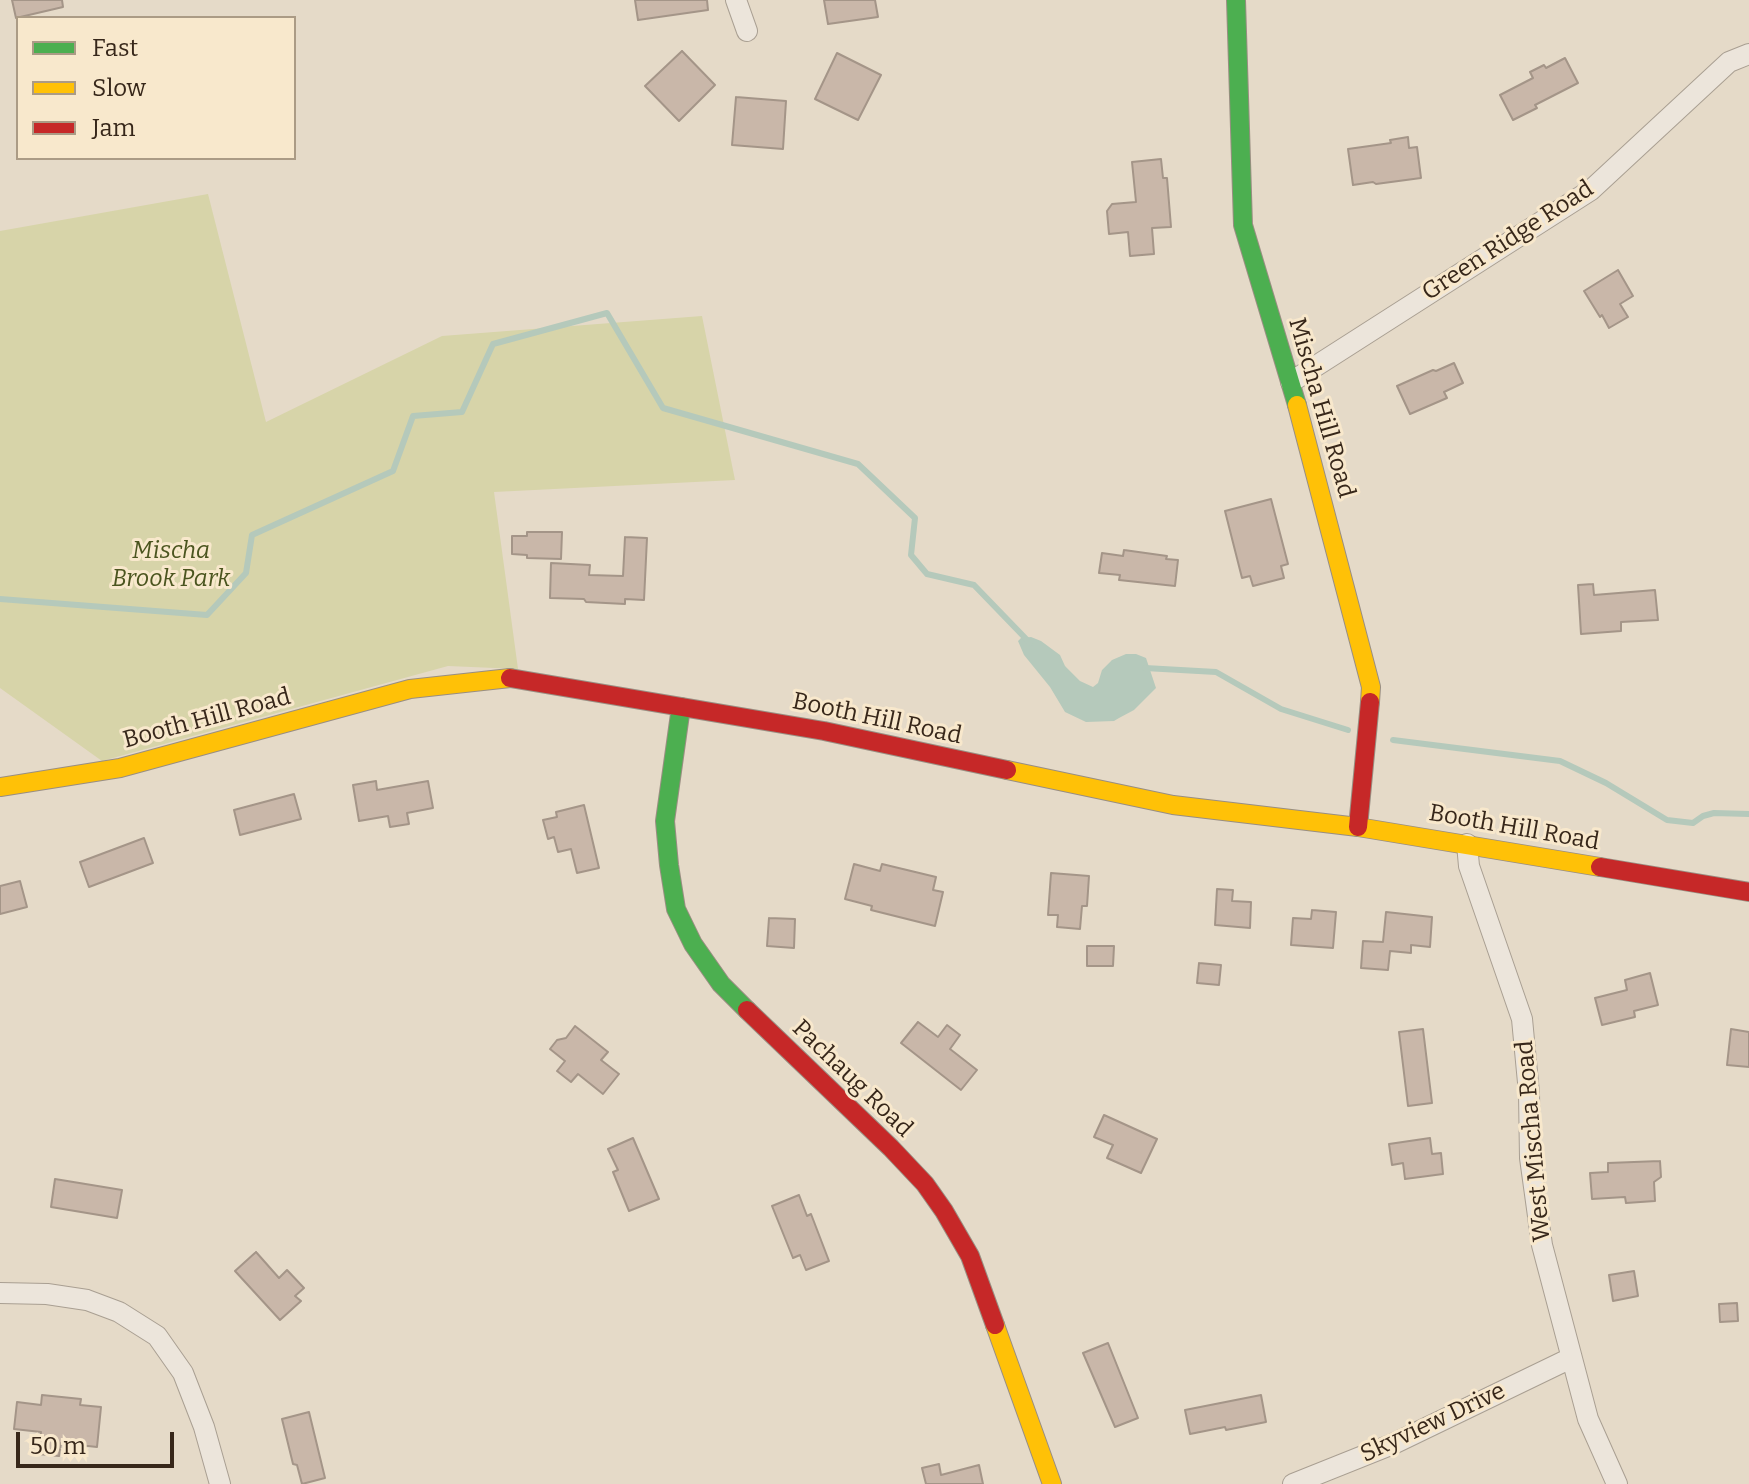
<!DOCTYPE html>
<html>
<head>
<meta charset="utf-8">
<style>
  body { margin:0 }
  #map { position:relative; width:1749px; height:1484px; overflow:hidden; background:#e5dac8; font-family:Bitter,serif }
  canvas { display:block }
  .legend { position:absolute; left:16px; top:16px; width:280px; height:144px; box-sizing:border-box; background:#f8e8cc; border:2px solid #ab9b85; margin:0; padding:10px 14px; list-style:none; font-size:24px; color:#37271a }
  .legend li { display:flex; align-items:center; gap:16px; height:40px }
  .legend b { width:40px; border:2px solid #ab9b85 }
  .scale { position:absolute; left:16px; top:1432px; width:158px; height:36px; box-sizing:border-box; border:4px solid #37271a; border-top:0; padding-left:10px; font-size:24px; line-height:28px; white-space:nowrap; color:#37271a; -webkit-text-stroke:6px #f8e8cc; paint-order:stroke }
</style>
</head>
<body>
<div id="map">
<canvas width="1749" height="1484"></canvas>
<ul class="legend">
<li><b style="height:10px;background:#4caf50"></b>Fast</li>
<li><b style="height:10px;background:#ffc107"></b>Slow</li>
<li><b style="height:10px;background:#c62828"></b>Jam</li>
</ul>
<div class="scale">50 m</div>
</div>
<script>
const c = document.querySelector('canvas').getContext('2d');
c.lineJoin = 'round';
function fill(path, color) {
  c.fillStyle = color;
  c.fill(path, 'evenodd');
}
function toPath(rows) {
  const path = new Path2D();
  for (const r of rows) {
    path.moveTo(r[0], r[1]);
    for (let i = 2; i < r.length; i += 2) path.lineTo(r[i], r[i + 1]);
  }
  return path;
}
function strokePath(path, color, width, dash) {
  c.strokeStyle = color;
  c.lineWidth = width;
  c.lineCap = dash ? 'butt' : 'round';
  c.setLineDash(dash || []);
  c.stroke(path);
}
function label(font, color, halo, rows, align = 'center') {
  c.font = font + ' Bitter,serif';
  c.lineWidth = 6;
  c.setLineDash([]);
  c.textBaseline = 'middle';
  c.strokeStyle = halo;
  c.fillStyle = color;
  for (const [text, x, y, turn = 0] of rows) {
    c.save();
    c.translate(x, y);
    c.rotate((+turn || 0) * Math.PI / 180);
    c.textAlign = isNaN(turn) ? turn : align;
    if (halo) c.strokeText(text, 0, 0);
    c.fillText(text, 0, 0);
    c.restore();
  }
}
const green = toPath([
  [208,194,266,422,442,336,702,316,735,480,494,492,518,669,448,666,102,761,0,688,0,231]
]);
const water = toPath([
  [1031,637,1041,641,1060,655,1065,666,1080,681,1093,687,1098,683,1102,670,1112,660,1126,654,1136,654,1146,658,1156,688,1134,710,1119,718,1114,721,1086,722,1065,712,1050,687,1024,655,1018,641,1021,638]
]);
const stream = toPath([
  [0,599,207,615,246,573,252,535,393,471,413,416,462,412,493,344,607,313,663,408,858,464,915,518,911,555,927,574,974,585,1030,643],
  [1145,668,1216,672,1281,709,1348,730],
  [1393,740,1560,761,1606,783,1667,820,1693,823,1703,816,1714,813,1749,814]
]);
const building = toPath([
  [12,0,62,0,63,7,16,18,12,0],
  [635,0,707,0,708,10,638,20,635,0],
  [824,0,875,0,878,17,828,24,824,0],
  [682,51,715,85,679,121,645,86,682,51],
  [837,53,881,75,858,120,815,99,837,53],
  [1565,58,1578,83,1535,105,1537,108,1513,120,1500,95,1533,78,1530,72,1544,65,1546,68,1565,58],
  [736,97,786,101,783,149,732,145,736,97],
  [1408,137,1409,148,1417,147,1421,178,1376,184,1373,182,1353,185,1348,149,1391,143,1390,140,1408,137],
  [1161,159,1163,178,1167,178,1171,227,1152,228,1154,254,1130,256,1128,232,1109,234,1107,211,1112,204,1136,202,1132,162,1161,159],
  [1618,270,1633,296,1620,304,1628,317,1609,328,1602,315,1600,317,1584,291,1618,270],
  [1454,363,1463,383,1444,392,1447,398,1410,414,1397,386,1433,370,1436,371,1454,363],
  [1271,499,1288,564,1281,566,1284,578,1253,586,1250,576,1242,578,1225,511,1271,499],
  [527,532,562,532,561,559,527,558,527,555,512,554,512,536,527,536,527,532],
  [625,537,647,538,644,600,625,599,625,604,586,602,584,599,550,598,551,563,590,565,589,575,623,576,625,537],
  [1124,550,1167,556,1166,559,1178,560,1175,586,1119,580,1120,575,1099,573,1102,553,1123,556,1124,550],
  [1593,584,1594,595,1655,590,1658,620,1621,622,1621,631,1581,634,1578,585,1593,584],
  [376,781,377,790,428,781,433,808,407,813,409,824,390,827,388,816,359,821,353,785,376,781],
  [294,794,301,819,240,835,234,810,294,794],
  [584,805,599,868,577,873,571,849,558,852,554,837,548,839,543,820,557,817,556,812,584,805],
  [144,838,153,863,89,887,80,862,144,838],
  [854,864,880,871,882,864,936,877,933,890,943,892,935,926,871,910,872,906,845,899,854,864],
  [1051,873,1089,876,1087,906,1082,906,1080,929,1057,927,1058,915,1048,915,1051,873],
  [20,881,27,907,0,914,0,886,20,881],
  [1217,889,1233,890,1232,901,1251,902,1250,928,1215,925,1217,889],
  [1312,910,1336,912,1333,948,1291,945,1293,918,1311,919,1312,910],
  [1386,912,1432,917,1430,947,1411,945,1411,953,1390,951,1388,970,1361,968,1363,941,1383,942,1386,912],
  [769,918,795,919,794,948,767,946,769,918],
  [1087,946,1114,946,1113,966,1087,966,1087,946],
  [1199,963,1221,965,1219,985,1197,983,1199,963],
  [1650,973,1658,1005,1634,1011,1635,1017,1602,1025,1595,998,1627,990,1625,980,1650,973],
  [918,1022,938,1037,947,1025,960,1035,950,1049,977,1070,961,1090,901,1043,918,1022],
  [575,1026,608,1052,601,1060,619,1074,603,1094,578,1074,571,1082,557,1071,565,1061,550,1049,557,1040,566,1038,575,1026],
  [1423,1029,1432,1103,1408,1106,1399,1032,1423,1029],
  [1731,1029,1749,1032,1749,1067,1727,1065,1731,1029],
  [1104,1115,1157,1139,1141,1173,1107,1158,1113,1145,1094,1137,1104,1115],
  [633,1138,659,1199,629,1211,613,1172,618,1170,608,1149,633,1138],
  [1430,1138,1432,1154,1441,1153,1443,1174,1405,1179,1403,1163,1392,1165,1389,1144,1430,1138],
  [1660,1161,1661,1177,1654,1182,1655,1201,1626,1203,1625,1197,1592,1199,1590,1173,1608,1172,1608,1163,1660,1161],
  [55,1179,122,1190,117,1218,51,1207,55,1179],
  [799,1195,807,1216,811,1214,829,1261,806,1270,800,1255,793,1258,772,1206,799,1195],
  [256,1252,279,1278,287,1270,304,1288,295,1296,301,1301,280,1320,235,1271,256,1252],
  [1634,1271,1638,1296,1613,1301,1609,1275,1634,1271],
  [1737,1303,1738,1321,1720,1322,1719,1304,1737,1303],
  [1108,1343,1138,1418,1115,1427,1083,1353,1108,1343],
  [42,1395,81,1399,80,1405,101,1407,97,1447,61,1443,59,1456,38,1454,41,1432,14,1429,17,1402,41,1405,42,1395],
  [1261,1395,1266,1422,1226,1430,1225,1427,1190,1434,1185,1410,1261,1395],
  [309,1412,325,1478,302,1484,297,1465,293,1464,282,1419,309,1412],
  [939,1464,941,1475,979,1465,983,1484,926,1484,922,1468,939,1464]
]);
const street = toPath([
  [736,0,747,31],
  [1291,382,1591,190,1729,62,1749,54],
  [1467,844,1469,866,1522,1019,1529,1093,1530,1158,1542,1245,1588,1419,1617,1484],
  [0,1293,47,1294,87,1300,119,1312,157,1336,183,1373,204,1427,220,1484],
  [1293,1484,1393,1444,1571,1358]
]);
const fast = toPath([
  [1236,0,1243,225,1297,405],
  [681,707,665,821,669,865,676,909,693,944,721,984,747,1010]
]);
const slow = toPath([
  [1297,405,1371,687,1370,702],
  [1007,770,1173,805,1358,827,1600,867],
  [0,787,120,768,410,689,510,678],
  [995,1325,1052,1484]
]);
const jam = toPath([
  [510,678,824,731,1007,770],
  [1358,827,1370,702],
  [1600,867,1749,892],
  [747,1010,891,1148,925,1184,944,1211,970,1256,995,1325]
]);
const streetNames = [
  ["Green Ridge Road",1508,241,-33],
  ["Mischa Hill Road",1321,408,74],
  ["Booth Hill Road",207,719,-15],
  ["Booth Hill Road",877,719,12],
  ["Booth Hill Road",1514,828,10],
  ["Pachaug Road",852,1079,44],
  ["West Mischa Road",1534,1141,-95],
  ["Skyview Drive",1433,1423,-25]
];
const parkNames = [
  ["Mischa",171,551],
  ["Brook Park",171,579]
];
fill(green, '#d7d4a9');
fill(water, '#b5c9bb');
strokePath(stream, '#b5c9bb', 6);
fill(building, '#c9b7a9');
strokePath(building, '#a49588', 2);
strokePath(street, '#a99f92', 22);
strokePath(fast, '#998e82', 20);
strokePath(slow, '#998e82', 20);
strokePath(jam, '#998e82', 20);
strokePath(street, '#ece5db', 20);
strokePath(fast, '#4caf50', 18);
strokePath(slow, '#ffc107', 18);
strokePath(jam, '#c62828', 18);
label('24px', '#37271a', '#f8e8cc', streetNames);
label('italic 24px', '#4b551f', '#f8e8cc', parkNames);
</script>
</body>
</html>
